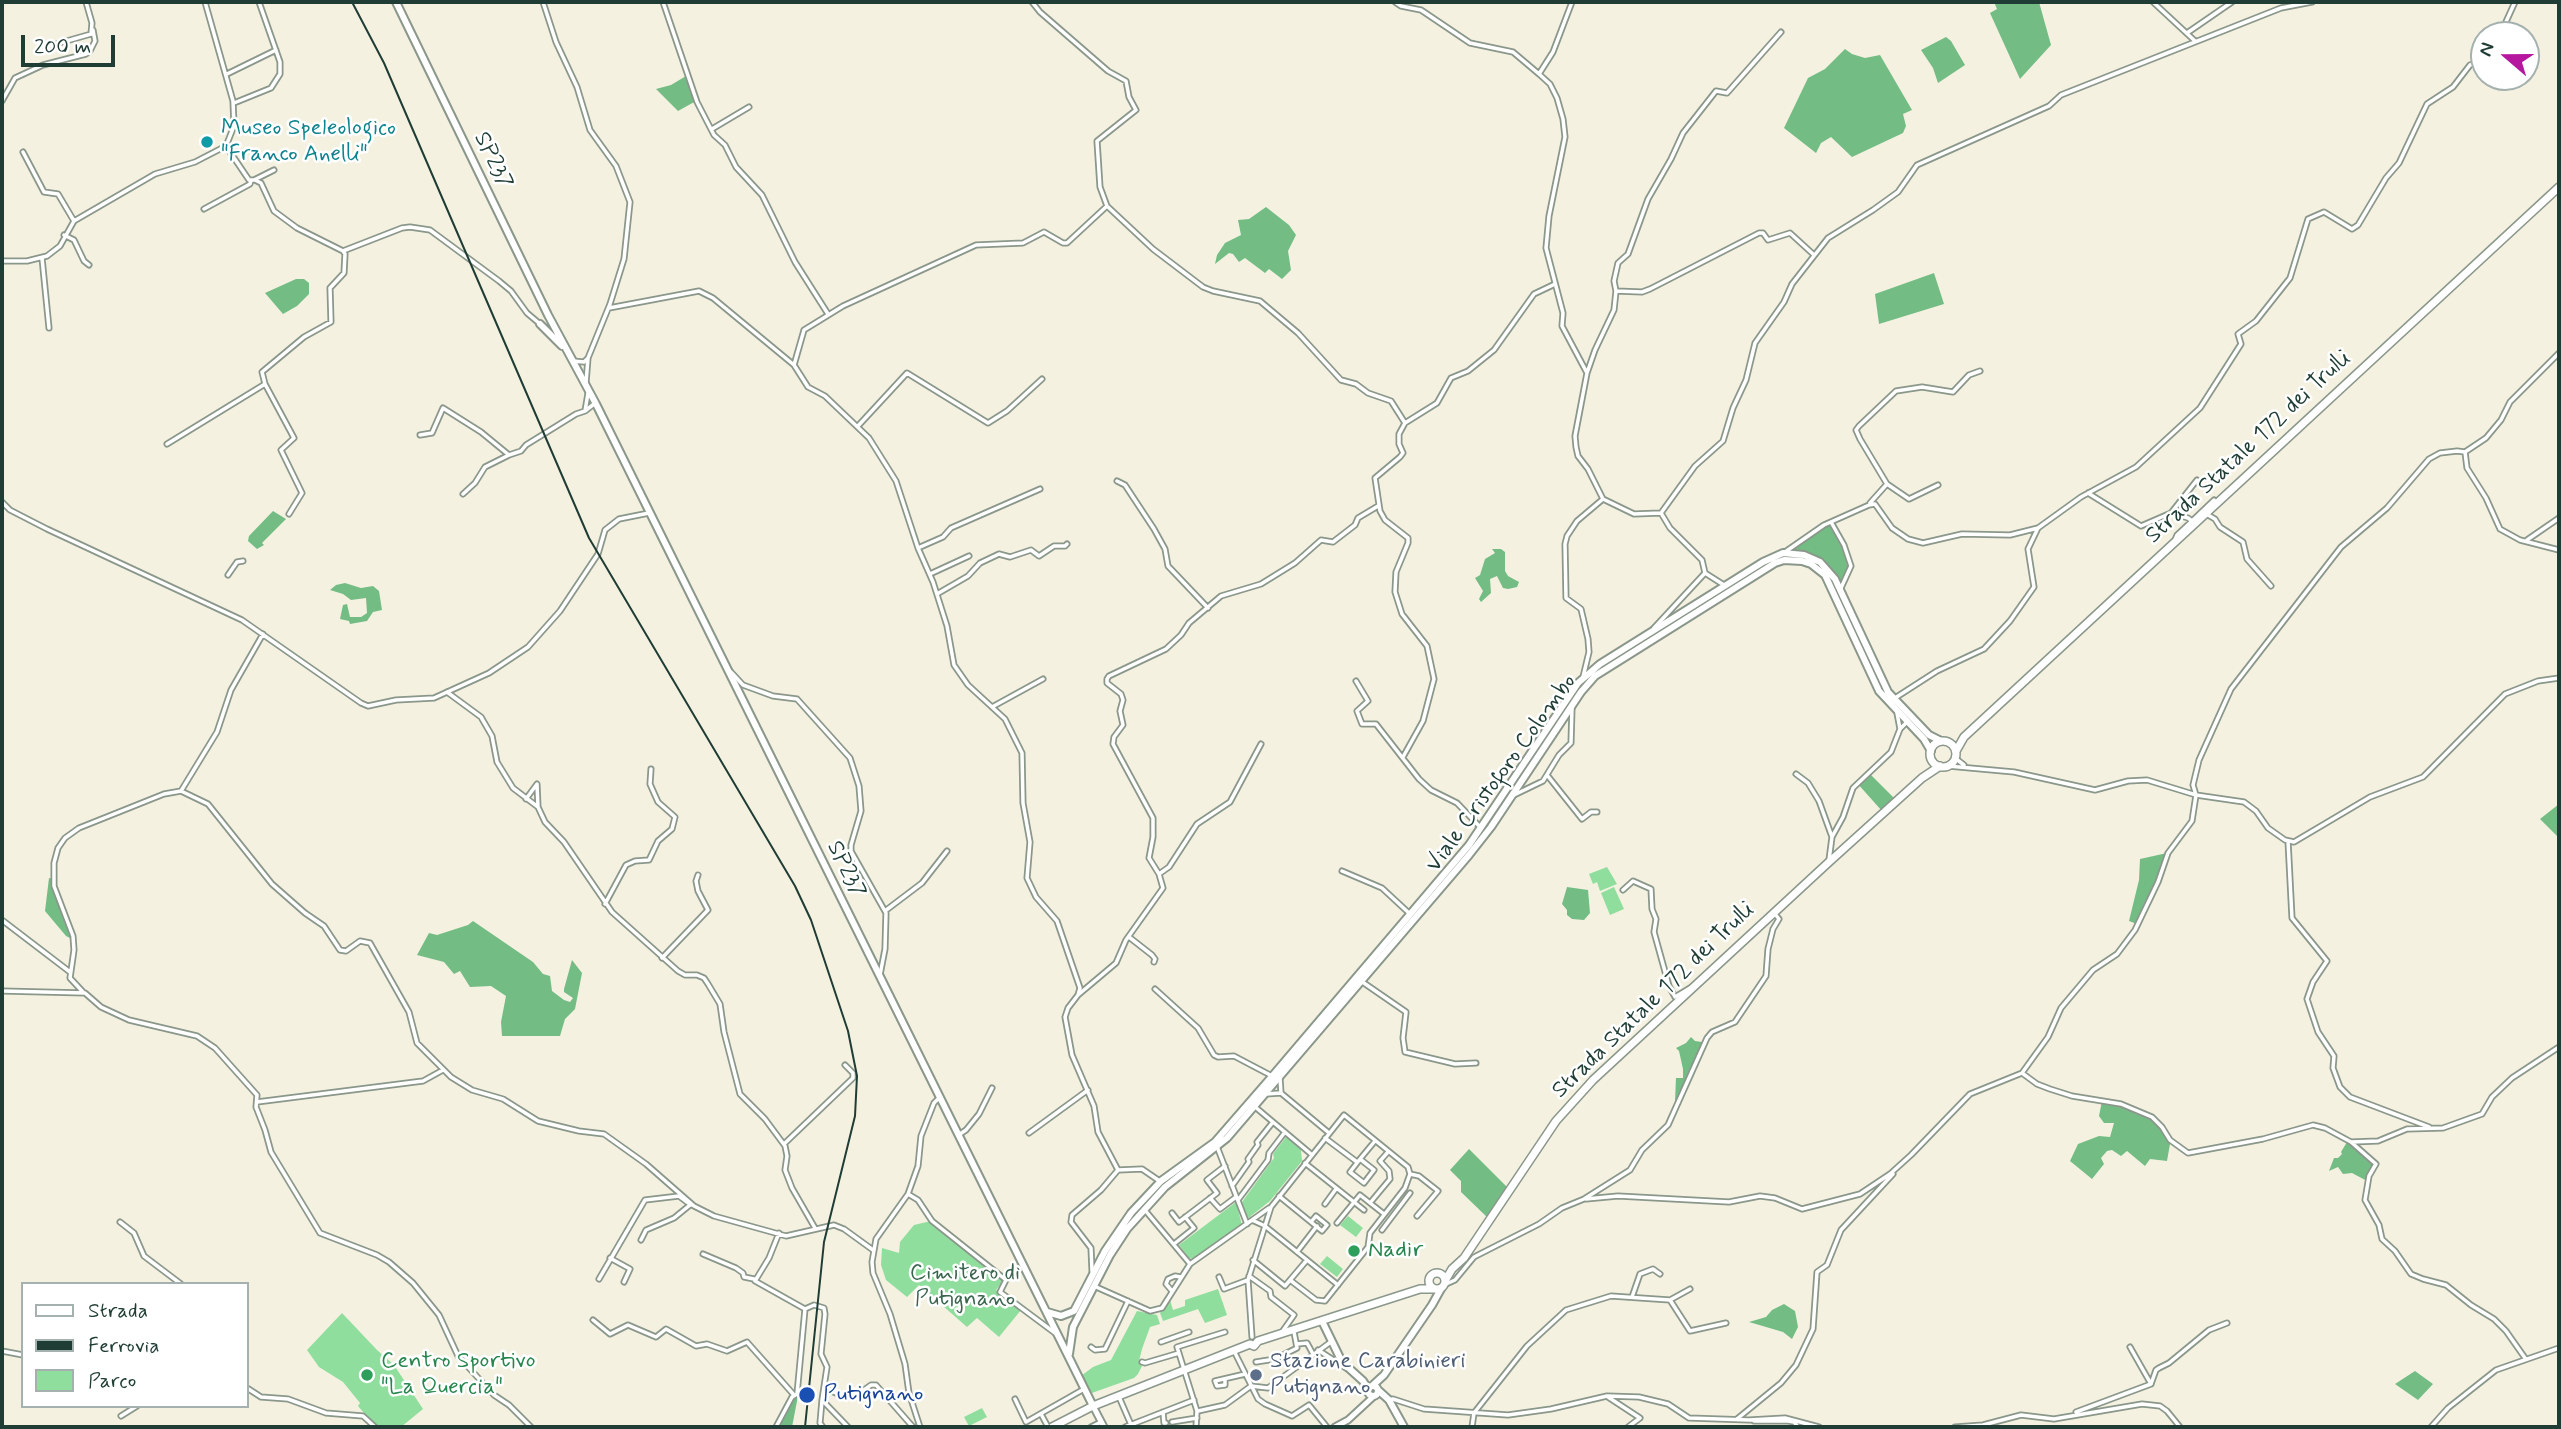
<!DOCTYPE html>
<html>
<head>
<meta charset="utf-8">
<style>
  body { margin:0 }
  #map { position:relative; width:2561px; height:1429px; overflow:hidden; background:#f4f1e1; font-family:Mynerve,sans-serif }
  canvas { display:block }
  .frame { position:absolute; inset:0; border:4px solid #1f3d34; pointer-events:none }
  .legend { position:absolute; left:21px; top:1282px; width:228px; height:126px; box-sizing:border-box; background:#fff; border:2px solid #a5b1ae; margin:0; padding:9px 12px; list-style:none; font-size:21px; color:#1f3d34 }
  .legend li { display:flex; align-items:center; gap:14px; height:35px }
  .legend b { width:35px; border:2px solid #a5b1ae }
  .north { position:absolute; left:2470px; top:21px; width:70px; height:70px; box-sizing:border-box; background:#fff; border:2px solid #a5b1ae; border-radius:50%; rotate:290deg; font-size:19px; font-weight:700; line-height:28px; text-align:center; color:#1f3d34 }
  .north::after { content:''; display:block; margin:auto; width:24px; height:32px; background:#b5179e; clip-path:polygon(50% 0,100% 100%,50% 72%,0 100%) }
  .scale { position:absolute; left:21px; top:35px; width:94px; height:32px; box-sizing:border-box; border:4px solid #1f3d34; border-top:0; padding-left:9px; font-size:21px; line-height:24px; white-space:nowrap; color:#1f3d34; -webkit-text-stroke:5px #fff; paint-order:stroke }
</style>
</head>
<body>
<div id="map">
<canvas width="2561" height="1429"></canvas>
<div class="frame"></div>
<ul class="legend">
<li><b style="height:9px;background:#fff"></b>Strada</li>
<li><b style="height:9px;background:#1f3d34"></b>Ferrovia</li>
<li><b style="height:19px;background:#8fde9d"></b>Parco</li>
</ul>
<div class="north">N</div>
<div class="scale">200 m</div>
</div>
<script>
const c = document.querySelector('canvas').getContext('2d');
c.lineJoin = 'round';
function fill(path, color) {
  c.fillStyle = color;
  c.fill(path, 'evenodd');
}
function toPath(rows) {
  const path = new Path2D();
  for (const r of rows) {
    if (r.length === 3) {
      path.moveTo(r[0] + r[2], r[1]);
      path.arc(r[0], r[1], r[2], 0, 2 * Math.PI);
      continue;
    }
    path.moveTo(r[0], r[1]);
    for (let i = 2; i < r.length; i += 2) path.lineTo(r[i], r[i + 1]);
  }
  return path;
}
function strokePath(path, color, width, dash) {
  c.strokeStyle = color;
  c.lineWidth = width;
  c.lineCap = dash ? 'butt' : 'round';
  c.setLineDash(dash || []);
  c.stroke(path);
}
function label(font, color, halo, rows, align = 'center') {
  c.font = font + ' Mynerve,sans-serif';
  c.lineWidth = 5;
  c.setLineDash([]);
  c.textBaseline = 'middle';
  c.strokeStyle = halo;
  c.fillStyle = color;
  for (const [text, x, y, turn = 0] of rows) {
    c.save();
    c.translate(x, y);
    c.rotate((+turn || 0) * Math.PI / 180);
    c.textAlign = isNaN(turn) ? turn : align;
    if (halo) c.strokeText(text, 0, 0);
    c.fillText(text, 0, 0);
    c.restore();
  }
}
const green = toPath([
  [1607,867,1617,884,1600,891,1597,882,1593,884,1589,874],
  [1614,887,1624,909,1610,915,1601,893],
  [1286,1137,1301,1150,1302,1161,1270,1201,1247,1219,1242,1202,1274,1158,1273,1154],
  [1236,1202,1242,1225,1195,1260,1189,1258,1179,1245],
  [1348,1216,1363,1228,1356,1237,1340,1225],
  [931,1221,1004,1280,996,1290,1021,1310,999,1337,977,1318,967,1327,919,1285,907,1297,886,1280,881,1265,882,1248,899,1253,900,1242,914,1225],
  [1327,1256,1343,1269,1337,1277,1320,1264],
  [1218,1289,1227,1315,1205,1323,1198,1309,1163,1321,1160,1313,1170,1300,1173,1310,1185,1306,1185,1300],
  [1137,1311,1157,1315,1160,1324,1150,1327,1142,1349,1139,1361,1142,1366,1138,1374,1134,1378,1089,1394,1081,1376,1093,1367,1111,1360],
  [342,1313,377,1350,394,1365,423,1409,401,1427,376,1427,358,1406,360,1403,343,1382,319,1367,307,1350],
  [982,1408,987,1417,969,1426,964,1417]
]);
const forest = toPath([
  [1994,2,2039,2,2051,45,2020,79,1990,13,1997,9],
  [1946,37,1951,41,1965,65,1938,83,1933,68,1921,50],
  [1845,49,1852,54,1865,58,1880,55,1912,110,1903,114,1906,126,1903,133,1852,157,1831,137,1821,143,1816,153,1784,128,1808,78,1825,69],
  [686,76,696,101,678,111,656,89,671,85],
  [1266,207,1289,225,1296,235,1288,251,1291,270,1282,279,1269,269,1265,273,1245,258,1239,262,1233,254,1229,253,1215,264,1217,255,1225,243,1241,235,1238,220,1249,219],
  [1934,273,1944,304,1879,324,1875,294],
  [296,279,304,279,309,283,309,294,297,306,283,314,265,293],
  [273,511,286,519,262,543,264,545,257,549,248,541,249,536],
  [1829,521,1848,560,1848,568,1841,585,1831,569,1821,560,1782,551],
  [1492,549,1501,549,1505,552,1505,571,1508,576,1519,582,1517,587,1508,589,1503,588,1497,576,1490,579,1491,593,1481,602,1479,599,1483,591,1475,578,1480,575,1485,559,1495,553],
  [345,583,361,588,373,586,379,591,382,610,373,612,367,621,350,624,349,621,340,619,343,605,347,604,350,617,361,617,367,613,366,598,351,600,343,594,330,590,336,585],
  [1868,772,1895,799,1882,811,1857,783],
  [2559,804,2559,838,2540,819],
  [2167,853,2137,924,2129,921,2139,880,2140,859],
  [49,878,53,879,72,939,66,936,45,911],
  [1567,887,1588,890,1590,913,1584,920,1572,919,1567,915,1567,910,1562,904],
  [473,921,533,962,543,974,550,976,552,991,564,1000,570,1002,573,998,564,992,564,989,572,960,582,973,575,1009,565,1019,560,1036,502,1036,501,1022,506,996,491,986,470,987,460,971,454,974,444,962,417,955,429,933,437,935,468,925],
  [1691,1037,1695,1041,1702,1042,1703,1046,1678,1104,1675,1101,1676,1078,1683,1078,1683,1069,1679,1051,1676,1048,1686,1043],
  [2102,1101,2130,1105,2157,1123,2170,1144,2167,1161,2150,1159,2145,1166,2127,1151,2121,1156,2112,1150,2107,1151,2101,1158,2104,1164,2092,1179,2070,1161,2078,1144,2099,1136,2110,1137,2114,1123,2104,1123,2099,1116],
  [2347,1142,2375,1165,2367,1181,2352,1173,2343,1174,2338,1167,2329,1171,2334,1158,2338,1158,2342,1154,2341,1152],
  [1469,1149,1509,1189,1489,1219,1461,1192,1461,1181,1450,1170],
  [1784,1304,1795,1311,1798,1327,1792,1339,1783,1332,1749,1322,1766,1317,1772,1310],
  [2415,1371,2433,1384,2418,1400,2395,1384],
  [798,1396,792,1427,777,1427,793,1398]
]);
const minor = toPath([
  [543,2,556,42,577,87,590,130,616,166,630,202,624,259,610,304,588,358],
  [663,2,697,102,714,135,725,145,736,167,762,195,795,262,828,314],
  [1032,2,1040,12,1108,71,1126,81,1129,97,1136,110,1097,141,1100,187,1107,206],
  [1395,2,1401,6,1421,10,1470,43,1513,52,1539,74],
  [1572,2,1553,52,1539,74,1550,84,1557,98,1563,119,1565,137,1549,216,1546,248,1563,313,1562,326,1587,373,1575,436,1576,447,1578,456,1588,469,1603,499],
  [2153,2,2195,41],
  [2187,33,2232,2],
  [2500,35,2515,2],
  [49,46,91,34,92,23,86,2],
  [227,74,276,50],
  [2,101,15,78,43,65,86,54,90,51,95,41,93,30],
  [234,103,271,88,280,74,280,62,259,2],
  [712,129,749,107],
  [226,146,249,180,254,180,274,170],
  [23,152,44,192,58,194,74,221],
  [255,180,261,183,274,211,297,228,343,251,402,228,410,227,430,230,499,281,511,291,527,313,540,324],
  [204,209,250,184,251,180],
  [64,235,74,240,84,261,89,265],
  [42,258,49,328],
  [2,261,27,261,47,256,60,246,74,221,155,174,195,162,226,146,234,126,233,101,205,2],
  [1616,291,1642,292,1650,289,1759,233,1763,233,1768,240,1790,233,1813,254],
  [609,308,699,291,713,298,794,365],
  [573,361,584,362,588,358,586,383],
  [1587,373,1595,350,1614,310,1616,291,1614,281,1618,263,1628,254,1648,199,1671,159,1683,133,1716,91,1727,93,1781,32],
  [588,393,585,411,594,404],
  [858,426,907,373,988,423,1007,411,1042,379],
  [420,435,432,433,443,408,481,432,509,455],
  [167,444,265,384],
  [2465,452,2467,468,2486,498,2500,529,2520,540,2559,550],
  [1117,481,1125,485,1154,529,1165,549,1168,566,1208,608],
  [1887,484,1909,499,1938,485],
  [2088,493,2141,526,2171,513,2188,518,2192,521,2177,535,2175,540],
  [463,494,475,483,485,467,509,455,521,451,526,445,576,414,585,411],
  [2,502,10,510,47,529,242,620,361,703,368,706,396,700,434,698,489,673,528,647,560,611,598,554,605,530,619,519,649,513],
  [1870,503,1887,484,1860,439,1856,430,1859,426,1896,391,1922,387,1953,392,1969,375,1980,371],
  [2171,513,2197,480],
  [289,514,302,493,281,450,294,438,265,384,262,372,304,337,331,322,330,288,344,273,345,254,343,251],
  [2208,515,2215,519,2220,527,2243,542,2247,559,2271,586],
  [2192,521,2214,500],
  [1831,522,1844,545,1851,566,1841,588],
  [2527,540,2559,518],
  [918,548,943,537,951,528,1040,489],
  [1785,552,1824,525,1869,505,1875,504,1892,528,1908,539,1923,543,1962,534,2010,535,2038,528,2081,497,2136,467,2200,408,2241,344,2238,334,2256,321,2290,278,2308,219,2324,212,2352,229,2358,225,2386,178,2399,163,2427,104,2453,87,2470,65,2484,60],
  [930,574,969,556],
  [228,575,237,562,243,561],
  [1724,585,1705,573,1702,560,1670,528,1661,513,1695,466,1723,441,1733,408,1746,380,1755,343,1784,302,1792,284,1828,238,1873,210,1898,192,1917,165,2049,106,2061,95,2281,8,2312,2],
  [937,594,968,576,980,563,999,554,1010,557,1031,550,1039,556,1054,546,1065,546,1067,544],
  [1654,628,1705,573],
  [731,672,743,685,773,696,797,699,850,758,859,786,861,811,851,845,851,851,886,913,885,949,880,975],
  [1583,677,1589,652,1588,639,1581,609,1566,598,1565,544,1567,536,1577,521,1603,499,1634,514,1661,513],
  [1356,681,1368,701,1357,711,1362,724,1376,724,1419,779,1431,790,1457,803,1481,828],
  [447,692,481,717,492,736,497,762,513,788,538,807],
  [1895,698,1937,671,1984,649,2010,621,2034,587,2028,549,2038,528],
  [992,707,1043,679],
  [1897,713,1900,729],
  [1403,757,1423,721,1434,679,1427,646,1402,614,1395,592,1396,572,1408,543,1408,538,1385,520,1380,511,1375,478,1400,457,1403,453,1399,444,1399,434,1405,423,1437,403,1451,378,1468,371,1494,350,1534,294,1555,284],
  [1955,758,1964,765],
  [1948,766,2014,772,2095,790,2128,781,2147,780,2196,795,2244,802,2256,811,2268,828,2285,840,2294,842,2370,797,2423,777,2505,694,2538,681,2559,678],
  [1796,774,1808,783,1819,801,1832,837],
  [1547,775,1582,819,1591,812,1597,812],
  [181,791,208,804,272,884,305,913,324,926,340,950,346,951,360,941,370,943,409,1012,417,1043,451,1077,472,1090,503,1099,538,1121,579,1131,604,1134,646,1164,694,1206,714,1216,786,1236,834,1225,844,1229,873,1250],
  [1514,795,1543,781,1559,755,1571,743,1572,708],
  [526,799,537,784,538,807,545,822,564,842,612,912,678,971,685,975,697,975,704,978,708,984,720,1004,724,1032,740,1094,765,1119,785,1146,787,1156,785,1170,792,1188,815,1228],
  [2288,841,2292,918,2327,961,2313,982,2307,999,2318,1032,2334,1056,2333,1068,2340,1087,2350,1097,2429,1127],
  [1829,860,1832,837,1843,817,1853,788,1891,752,1900,729,1907,722],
  [1342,871,1382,888,1410,914],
  [1159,874,1169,867,1197,824,1230,802,1261,744],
  [1623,890,1633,881,1651,889,1652,909,1656,919,1654,932,1669,986,1675,997,1690,988],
  [605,904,626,865,635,861,649,860,658,841,672,829,675,817,658,802,650,784,651,769],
  [885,911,922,883,947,851],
  [2,920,70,972],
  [1129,937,1152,955,1155,959,1154,962],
  [662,958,708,910,698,891,696,881,698,875],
  [1361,981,1406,1012,1403,1038,1405,1052,1455,1064,1476,1063],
  [1155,989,1198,1028,1214,1055,1218,1057,1234,1056,1272,1076],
  [2,991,85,993,101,1007,129,1020,197,1036,215,1048,257,1095,256,1107,265,1130,271,1152,320,1233,377,1255,389,1262,413,1283,439,1315,458,1356,494,1395,509,1405,531,1427],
  [83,992,70,978,74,950,73,936,54,886,54,863,58,848,65,838,79,828,164,794,181,791,217,732,231,690,263,634],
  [1078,995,1080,988,1057,921,1036,897,1027,878,1030,842,1023,803,1022,753,1005,719,968,685,954,665,947,626,933,582,918,548,896,481,869,438,825,396,808,387,794,365,804,330,843,306,976,245,1023,243,1044,232,1063,243,1067,243,1107,206,1153,249,1203,287,1213,291,1260,301,1298,333,1341,380,1356,384,1368,393,1391,401,1405,423],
  [2022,1073,2048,1037,2061,1008,2093,970,2117,954,2135,930,2158,882,2168,853,2192,821,2196,795,2193,785,2199,760,2231,689,2341,547,2387,508,2429,459,2440,453,2457,451,2465,452,2486,438,2501,420,2510,402,2559,353],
  [2022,1073,2037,1084,2050,1089,2072,1096,2121,1104,2152,1117,2162,1127,2170,1140,2188,1153,2263,1139,2313,1125,2325,1128,2351,1142,2376,1164,2369,1176,2365,1200,2379,1225,2382,1239,2395,1251,2411,1274,2423,1279,2446,1285,2471,1305,2494,1319,2506,1331,2525,1358],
  [1281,1093,1329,1133],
  [1266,1094,1281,1093,1280,1078],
  [257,1102,423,1081,443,1070],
  [1254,1106,1311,1154],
  [1029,1133,1088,1090],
  [960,1134,966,1130,979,1114,992,1088],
  [1325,1138,1357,1162],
  [2351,1142,2378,1141,2407,1129,2443,1128,2482,1114,2492,1097,2512,1078,2559,1047],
  [784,1144,853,1078,853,1073,845,1065],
  [1216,1144,1247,1224],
  [1360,1159,1374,1170,1364,1183,1350,1172,1357,1163,1360,1159,1375,1141],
  [1305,1163,1364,1210],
  [1118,1170,1098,1132,1094,1106,1072,1055,1065,1017,1068,1008,1078,995,1116,963,1126,940,1163,888,1159,874,1149,858,1153,837,1153,818,1113,744,1114,737,1123,725,1120,711,1123,700,1121,694,1107,683,1107,679,1109,676,1166,649,1181,635,1189,623,1221,596,1261,584,1295,563,1321,540,1333,542,1355,525,1358,518,1378,506],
  [1410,1174,1419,1176,1438,1191,1417,1216],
  [1232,1186,1249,1162,1248,1159,1258,1145,1257,1142,1273,1122],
  [908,1194,918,1200,932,1221,1006,1280,1000,1292,1055,1333],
  [1279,1196,1322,1231,1327,1225,1316,1216,1311,1222],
  [1210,1198,1220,1209,1236,1197],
  [1586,1199,1618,1196,1729,1202,1760,1196,1775,1198,1802,1209,1860,1194,1890,1174,1911,1155,1970,1094,2022,1073],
  [1238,1200,1268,1160,1269,1153,1285,1132],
  [1370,1203,1390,1179,1389,1171,1380,1161,1388,1152],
  [1325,1204,1336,1189],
  [1144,1209,1190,1264],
  [1172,1213,1179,1222,1217,1193,1207,1180,1225,1166],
  [1252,1220,1265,1226,1338,1285],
  [120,1222,134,1233,144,1256,181,1284],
  [1337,1223,1360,1195,1384,1214],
  [1382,1230,1410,1193],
  [779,1233,769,1258,755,1281,805,1309,814,1305,824,1308,825,1314,821,1354,827,1367,822,1400,848,1427],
  [641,1240,646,1230,674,1218,690,1205],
  [1174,1244,1194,1228,1185,1217],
  [1297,1252,1317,1226],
  [703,1254,736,1268,743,1273,744,1277,754,1279],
  [610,1258,630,1269,624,1282],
  [1253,1260,1285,1286,1307,1260],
  [1092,1271,1091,1248,1071,1222,1072,1215,1101,1190,1118,1170,1142,1169,1161,1182],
  [1249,1276,1270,1291,1271,1297,1294,1315,1282,1332],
  [1219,1277,1224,1289,1248,1280],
  [599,1279,645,1200,679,1196,691,1205],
  [1290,1280,1316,1300,1325,1301,1368,1247,1370,1233,1405,1188,1410,1174],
  [1444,1285,1455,1280,1474,1257,1539,1224,1562,1208,1584,1199,1630,1170,1642,1150,1668,1125,1707,1038,1712,1032,1735,1022,1766,976,1768,949,1773,929,1779,919,1775,914],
  [1094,1286,1150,1311,1162,1308,1190,1264,1269,1208],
  [1172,1291,1166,1284,1168,1279,1175,1276,1181,1277],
  [1632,1297,1640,1274,1653,1269,1660,1274],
  [1670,1300,1690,1289],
  [593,1320,610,1334,628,1325,656,1337,666,1329,696,1346,707,1344,727,1351,747,1342,794,1395],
  [1252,1337,1248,1280,1271,1207,1344,1115,1408,1167,1410,1174],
  [1161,1342,1189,1332],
  [1297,1344,1307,1343,1313,1354],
  [1091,1347,1095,1350,1105,1349,1128,1301],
  [2130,1347,2151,1384],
  [1318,1350,1346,1368],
  [2,1351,23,1355],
  [1234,1351,1258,1399,1265,1404,1292,1416,1309,1405,1327,1427],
  [1142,1362,1145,1363,1179,1353],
  [1256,1362,1275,1359,1297,1348,1294,1332],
  [1215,1381,1245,1374],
  [1215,1381,1217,1386,1225,1385,1225,1380],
  [2151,1384,2156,1370,2159,1368,2169,1363,2209,1330,2227,1323],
  [1251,1386,1268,1388,1332,1341],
  [247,1388,261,1397,288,1399,326,1413,363,1416,375,1427],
  [824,1388,843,1396,854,1397,871,1385,876,1385,913,1427],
  [1119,1397,1132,1427],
  [1608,1397,1640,1418,1628,1427],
  [1015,1399,1026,1422,1084,1389],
  [822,1400,820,1423,823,1427],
  [1389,1400,1393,1399,1424,1409,1508,1415,1551,1409,1607,1396,1639,1397,1668,1404,1689,1418,1749,1420,1785,1418,1819,1427],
  [1198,1411,1225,1405,1251,1386],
  [1163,1412,1164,1423,1166,1423],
  [2076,1412,2151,1384],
  [1041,1414,1048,1427],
  [121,1416,137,1406],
  [1737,1419,1781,1383,1796,1365,1813,1329,1817,1272,1827,1265,1841,1230,1893,1174],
  [1754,1421,1788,1421,1794,1422,1798,1427],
  [1172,1422,1197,1418],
  [776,1427,792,1397,797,1394,805,1309],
  [920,1427,909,1393,905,1364,890,1314,873,1273,872,1262,876,1239,908,1194,918,1166,921,1136,934,1103,939,1098],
  [1091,1427,1101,1422],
  [1125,1427,1194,1400],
  [1196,1427,1197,1411,1177,1347,1225,1332],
  [1472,1427,1474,1413,1527,1346,1566,1310,1611,1296,1670,1300,1690,1331,1726,1323],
  [1955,1427,1983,1425,2021,1415,2054,1419,2142,1404,2160,1406,2167,1411,2180,1427],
  [2431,1427,2448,1408,2496,1370,2559,1348]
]);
const tertiary = toPath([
  [1093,1406,1104,1427],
  [1335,1427,1348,1420,1374,1396]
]);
const secondary = toPath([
  [396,2,548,315,596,404,1093,1406],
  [540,324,562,346],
  [1047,1312,1061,1316,1074,1311,1105,1251,1131,1213,1161,1181,1215,1142,1275,1073,1469,845,1578,683,1600,664,1763,562,1783,553,1804,555,1820,562,1835,579,1888,692,1929,735,1941,741],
  [1322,1321,1342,1362,1363,1381,1368,1389],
  [1069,1354,1073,1327,1110,1255,1127,1229,1165,1187,1227,1138,1469,855,1491,827,1581,692,1595,676,1775,563,1784,560,1802,561,1811,564,1825,575,1879,691,1924,739,1931,751],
  [1372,1386,1384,1375,1432,1305,1442,1287],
  [1373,1391,5],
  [1378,1390,1389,1400,1404,1427]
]);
const primary = toPath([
  [1943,754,13],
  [1956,751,1964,737,2559,187],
  [1437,1281,8],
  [1445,1281,1452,1269,1464,1258,1556,1121,1593,1080,1829,862,1922,778,1940,766],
  [1052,1427,1093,1406,1250,1344,1254,1346,1258,1341,1420,1289,1434,1289]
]);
const rail = toPath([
  [352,2,384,63,589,538,795,886,811,920,848,1031,857,1076,855,1116,824,1242,805,1427]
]);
const markers = [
  [207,142,7,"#0f9aa8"],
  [1354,1251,7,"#2e9e5b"],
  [367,1375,7,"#2e9e5b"],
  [1256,1375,7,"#5c6f8a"],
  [807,1395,9,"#1a4fb4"]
];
const cultureNames = [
  ["Museo Speleologico",221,129],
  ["\"Franco Anelli\"",221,155]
];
const streetNames = [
  ["SP237",492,161,64],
  ["Strada Statale 172 dei Trulli",2249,448,-43],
  ["Viale Cristoforo Colombo",1502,774,-54],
  ["SP237",845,870,64],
  ["Strada Statale 172 dei Trulli",1654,1001,-44]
];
const leisureNames = [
  ["Nadir",1368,1251],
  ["Centro Sportivo",381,1362],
  ["\"La Quercia\"",381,1388]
];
const parkNames = [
  ["Cimitero di",965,1274],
  ["Putignano",965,1300]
];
const serviceNames = [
  ["Stazione Carabinieri",1270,1362],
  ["Putignano",1270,1388]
];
const transitNames = [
  ["Putignano",823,1395]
];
fill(green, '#8fde9d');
fill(forest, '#73bd84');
strokePath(minor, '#8a978a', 7);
strokePath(tertiary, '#8a978a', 9);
strokePath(secondary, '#8a978a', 10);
strokePath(primary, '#8a978a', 10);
strokePath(minor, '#fff', 3.5);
strokePath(tertiary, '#fff', 5);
strokePath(secondary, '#fff', 6);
strokePath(primary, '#fff', 7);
strokePath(rail, '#1f3d34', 2);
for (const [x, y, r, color] of markers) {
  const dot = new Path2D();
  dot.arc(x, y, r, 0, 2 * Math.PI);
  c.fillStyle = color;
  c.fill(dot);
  strokePath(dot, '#fff', 2.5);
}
label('23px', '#0d838f', '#fff', cultureNames, 'left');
label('23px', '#1f3d34', '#fff', streetNames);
label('23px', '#27864d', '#fff', leisureNames, 'left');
label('23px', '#3b654e', '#fff', parkNames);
label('23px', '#4e5e75', '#fff', serviceNames, 'left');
label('23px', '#164399', '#fff', transitNames, 'left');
</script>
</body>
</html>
